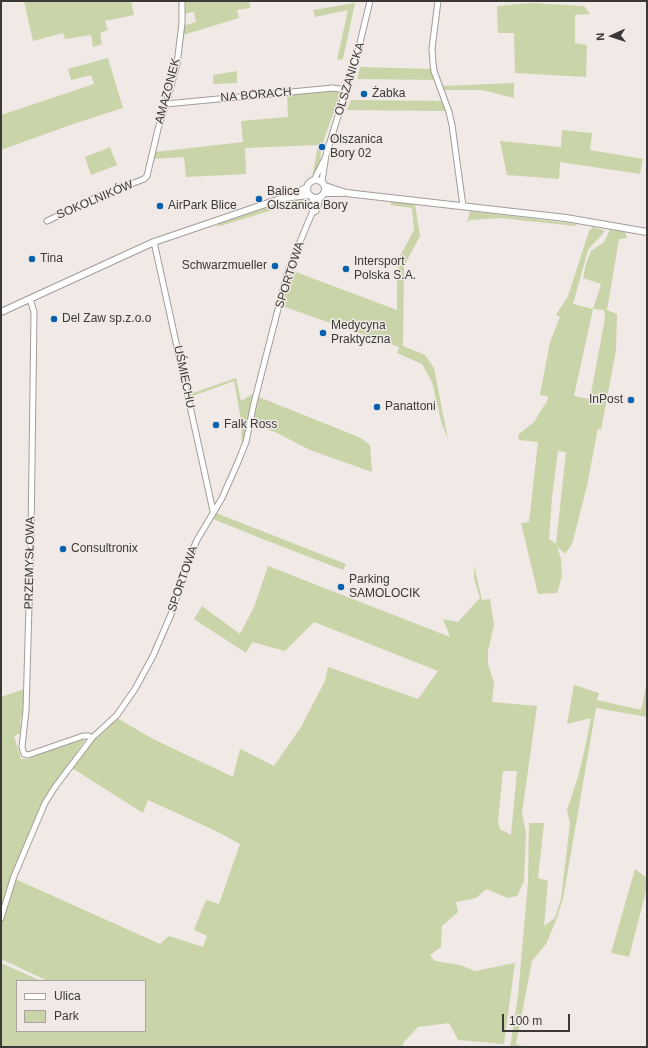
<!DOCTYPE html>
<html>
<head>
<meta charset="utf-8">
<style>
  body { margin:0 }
  #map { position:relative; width:648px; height:1048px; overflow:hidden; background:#f0e9e5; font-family:Arial,sans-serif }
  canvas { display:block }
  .frame { position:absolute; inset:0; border:2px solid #3b3937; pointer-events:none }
  .legend { position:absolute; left:16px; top:980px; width:130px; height:52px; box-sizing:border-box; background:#f0e9e5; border:1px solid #a8a39f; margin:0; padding:5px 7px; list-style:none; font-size:12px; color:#3b3937 }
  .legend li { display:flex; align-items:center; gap:8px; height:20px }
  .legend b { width:20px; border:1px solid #a8a39f }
  .north { position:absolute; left:592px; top:16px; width:40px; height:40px; -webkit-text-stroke:3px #f0e9e5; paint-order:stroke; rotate:267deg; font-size:11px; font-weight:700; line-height:16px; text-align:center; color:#3b3937 }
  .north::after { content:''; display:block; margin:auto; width:14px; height:18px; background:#3b3937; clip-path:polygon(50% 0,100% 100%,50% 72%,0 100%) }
  .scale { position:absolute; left:502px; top:1014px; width:68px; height:18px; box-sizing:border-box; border:2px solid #3b3937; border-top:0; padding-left:5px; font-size:12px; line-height:14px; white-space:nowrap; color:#3b3937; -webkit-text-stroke:3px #f0e9e5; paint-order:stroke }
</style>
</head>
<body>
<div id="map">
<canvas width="648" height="1048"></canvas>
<div class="frame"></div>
<ul class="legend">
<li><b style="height:5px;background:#fff"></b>Ulica</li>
<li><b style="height:11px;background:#c9d4a8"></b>Park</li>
</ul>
<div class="north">N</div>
<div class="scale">100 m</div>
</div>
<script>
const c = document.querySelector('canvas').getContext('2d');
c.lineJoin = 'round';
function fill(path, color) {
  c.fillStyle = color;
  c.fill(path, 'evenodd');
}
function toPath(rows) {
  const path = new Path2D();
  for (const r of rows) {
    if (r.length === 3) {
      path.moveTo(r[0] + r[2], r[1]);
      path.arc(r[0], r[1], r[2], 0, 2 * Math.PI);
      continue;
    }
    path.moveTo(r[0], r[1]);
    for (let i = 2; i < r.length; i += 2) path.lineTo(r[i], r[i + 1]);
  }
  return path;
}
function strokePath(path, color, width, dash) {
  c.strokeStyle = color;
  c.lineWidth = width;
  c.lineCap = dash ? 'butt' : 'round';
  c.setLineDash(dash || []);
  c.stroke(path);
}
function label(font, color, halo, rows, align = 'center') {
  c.font = font + ' Arial,sans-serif';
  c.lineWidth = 3;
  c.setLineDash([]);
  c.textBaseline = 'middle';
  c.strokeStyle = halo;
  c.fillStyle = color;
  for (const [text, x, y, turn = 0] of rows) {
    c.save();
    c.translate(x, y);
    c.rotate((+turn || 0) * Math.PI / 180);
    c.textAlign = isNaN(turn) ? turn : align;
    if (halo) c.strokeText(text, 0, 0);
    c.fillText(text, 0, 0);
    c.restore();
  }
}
const green = toPath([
  [24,1,131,1,134,15,105,21,108,30,100,33,102,44,93,47,91,35,65,39,63,33,33,41],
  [184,1,249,1,250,8,237,10,239,18,183,35,183,26,196,22,194,12,183,14],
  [356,1,355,3,343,59,337,60,348,10,315,17,313,10,355,3],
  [531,3,584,6,590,14,575,15,575,43,587,45,586,77,515,73,514,33,498,33,497,6],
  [108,58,123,108,73,124,1,150,1,115,94,84,91,75,71,80,68,69],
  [360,67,431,69,435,80,357,79],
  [237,71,237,83,213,84,213,75],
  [514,83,514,98,482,90,443,90,442,86],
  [337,90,341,92,322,145,320,161,315,172,306,179,313,173,318,145,245,148,246,174,186,177,184,157,153,159,155,152,243,142,241,121,288,117,287,94],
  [351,100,443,101,447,111,347,110],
  [562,130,592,133,590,150,643,159,640,174,560,162,559,179,507,175,500,141,561,147],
  [110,147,117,165,91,175,85,157],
  [303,198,307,199,309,205,305,200,217,227,220,223,292,200],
  [391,202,415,204,420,236,404,266,403,346,425,355,434,368,448,440,441,421,432,382,422,364,397,353,399,347,282,306,293,271,397,310,397,277,399,258,414,230,412,208,391,205],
  [470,211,577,224,575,226,501,218,470,220,467,223],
  [593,227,605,231,588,250,573,304,593,309,601,284,583,278,586,264,591,251,604,242,610,230,625,232,627,238,619,239,607,310,617,314,616,350,601,430,598,428,587,486,572,544,565,554,557,546,561,559,562,576,557,593,538,594,521,523,529,522,538,442,519,440,518,435,534,422,547,401,548,396,540,395,550,342,560,317,556,315,568,296,589,231],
  [593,309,604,310,605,318,590,399,574,396],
  [558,451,566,452,556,544,549,539,552,497],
  [236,378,241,401,254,393,242,447,241,420,234,381,190,397,190,394],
  [259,397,361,438,370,445,372,472,310,450,275,432,254,425,253,422],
  [216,513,346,564,343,570,260,538,213,519],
  [268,566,450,637,443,619,458,622,480,598,474,579,474,566,482,600,490,599,494,625,488,651,488,664,494,683,492,702,537,706,522,813,526,833,524,881,517,896,508,898,486,889,476,898,456,902,458,912,442,926,441,947,430,955,435,961,460,965,475,971,515,963,504,1044,458,1040,449,1023,418,1027,404,1042,402,1047,1,1047,1,963,41,981,17,981,17,1031,145,1031,145,981,48,981,1,959,1,925,15,879,160,944,169,936,203,947,207,936,194,930,206,900,219,904,240,844,216,831,148,800,143,813,72,768,92,742,105,731,117,718,153,739,233,777,240,749,274,766,301,727,325,681,328,667,418,699,438,671,314,622,285,651,252,642,246,653,194,619,202,606,240,634,254,607],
  [503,771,517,771,511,835,500,829,498,822],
  [647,682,647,717,596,708,563,899,555,923,546,944,532,961,516,1044,526,1047,510,1047,518,996,526,905,528,883,529,823,544,823,538,878,548,881,544,926,555,918,561,899,570,823,567,810,578,777,585,748,591,718,567,724,574,685,599,693,597,700,641,710],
  [24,689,23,716,21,716,20,724,22,725,21,733,14,736,21,759,28,759,80,738,83,738,85,740,40,808,5,893,1,911,1,697],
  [635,869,647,878,647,887,629,957,611,953]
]);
const minor = toPath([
  [438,1,432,49,433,63,434,71,449,112,452,125,463,206],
  [166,104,333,88,346,90],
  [314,180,325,158],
  [322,181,326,155,358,51,370,1],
  [312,213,316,211,318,206,320,197],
  [47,221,95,198,144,179,147,176,158,129,166,104,177,64,182,23,182,1],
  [154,242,213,511],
  [30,299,34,312,31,537,26,710,22,747,24,754,28,755,83,736,89,736,92,738],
  [1,918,14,876,45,803,55,787,92,738,117,715,135,689,153,656,172,612,189,558,197,540,222,498,238,462,246,442,254,403,287,274,292,261,312,213,313,198]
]);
const major = toPath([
  [316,189,9],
  [325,186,346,193,566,218,647,232],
  [324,193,342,193],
  [291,195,306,188],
  [1,312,154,242,283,198,309,195]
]);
const markers = [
  [364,94,4,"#0760ae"],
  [322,147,4,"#0760ae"],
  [259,199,4,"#0760ae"],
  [160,206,4,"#0760ae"],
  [32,259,4,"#0760ae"],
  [275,266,4,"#0760ae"],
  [346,269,4,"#0760ae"],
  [54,319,4,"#0760ae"],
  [323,333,4,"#0760ae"],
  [631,400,4,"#0760ae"],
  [377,407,4,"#0760ae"],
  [216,425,4,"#0760ae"],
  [63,549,4,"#0760ae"],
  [341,587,4,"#0760ae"]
];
const streetNames = [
  ["OLSZANICKA",350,79,-73],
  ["AMAZONEK",168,91,-75],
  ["NA BORACH",256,95,-5],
  ["SOKOLNIKÓW",95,200,-23],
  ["SPORTOWA",290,275,-72],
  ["UŚMIECHU",184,377,78],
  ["PRZEMYSŁOWA",30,563,-89],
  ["SPORTOWA",183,579,-71]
];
const poiNames = [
  ["Żabka",372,94],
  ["Olszanica",330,140],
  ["Bory 02",330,154],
  ["Balice",267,192],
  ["Olszanica Bory",267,206],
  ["AirPark Blice",168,206],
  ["Tina",40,259],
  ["Intersport",354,262],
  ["Polska S.A.",354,276],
  ["Schwarzmueller",267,266,"right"],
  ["Del Zaw sp.z.o.o",62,319],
  ["Medycyna",331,326],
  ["Praktyczna",331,340],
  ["InPost",623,400,"right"],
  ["Panattoni",385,407],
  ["Falk Ross",224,425],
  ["Consultronix",71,549],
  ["Parking",349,580],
  ["SAMOLOCIK",349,594]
];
fill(green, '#c9d4a8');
strokePath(minor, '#a39d99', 7);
strokePath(major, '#a39d99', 8);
strokePath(minor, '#fff', 5);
strokePath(major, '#fff', 6);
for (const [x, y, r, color] of markers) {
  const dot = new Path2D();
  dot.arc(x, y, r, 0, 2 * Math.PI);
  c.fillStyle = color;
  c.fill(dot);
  strokePath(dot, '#f0e9e5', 1.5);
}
label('12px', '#3b3937', '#f0e9e5', streetNames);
label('12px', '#3b3937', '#f0e9e5', poiNames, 'left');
</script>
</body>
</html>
